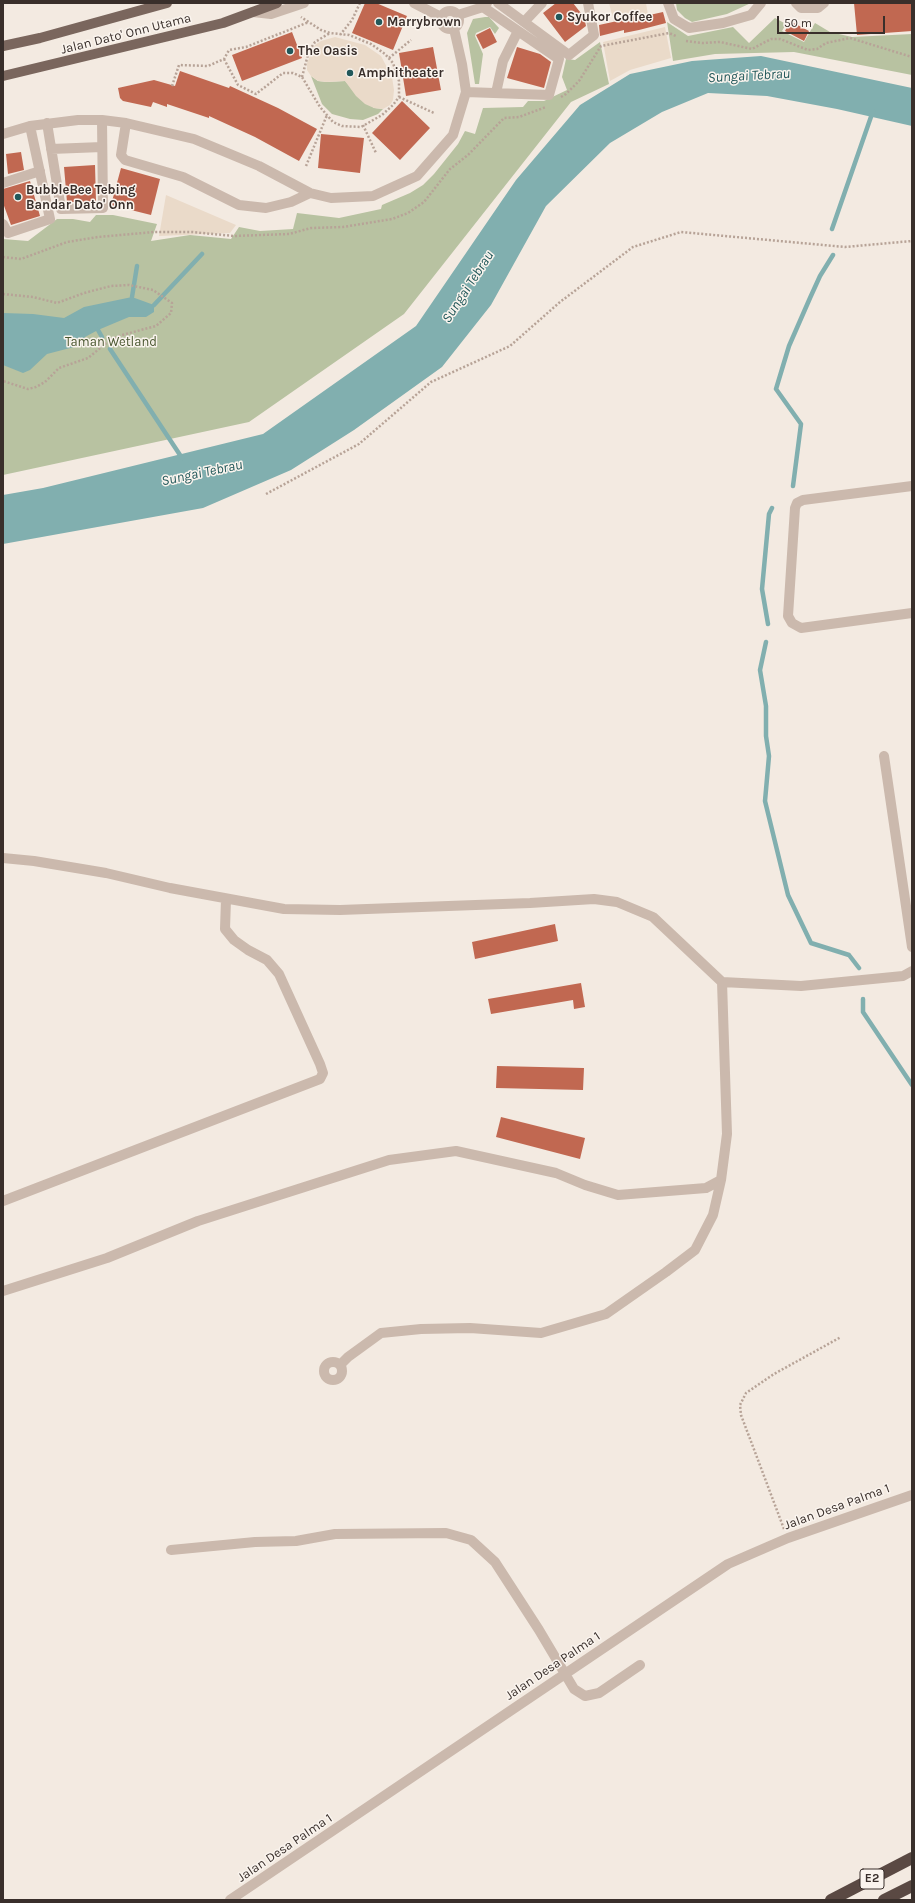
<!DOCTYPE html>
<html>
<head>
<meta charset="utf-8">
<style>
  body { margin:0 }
  #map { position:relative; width:915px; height:1903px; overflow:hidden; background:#f3eae1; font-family:Karla,sans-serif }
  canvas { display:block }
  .frame { position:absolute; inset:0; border:4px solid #392f2b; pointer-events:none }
  .scale { position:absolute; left:777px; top:16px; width:108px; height:18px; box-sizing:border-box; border:2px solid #392f2b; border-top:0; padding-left:5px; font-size:12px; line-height:14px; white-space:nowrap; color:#392f2b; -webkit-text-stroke:3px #faf4ee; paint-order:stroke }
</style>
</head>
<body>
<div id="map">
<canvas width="915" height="1903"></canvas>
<div class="frame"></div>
<div class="scale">50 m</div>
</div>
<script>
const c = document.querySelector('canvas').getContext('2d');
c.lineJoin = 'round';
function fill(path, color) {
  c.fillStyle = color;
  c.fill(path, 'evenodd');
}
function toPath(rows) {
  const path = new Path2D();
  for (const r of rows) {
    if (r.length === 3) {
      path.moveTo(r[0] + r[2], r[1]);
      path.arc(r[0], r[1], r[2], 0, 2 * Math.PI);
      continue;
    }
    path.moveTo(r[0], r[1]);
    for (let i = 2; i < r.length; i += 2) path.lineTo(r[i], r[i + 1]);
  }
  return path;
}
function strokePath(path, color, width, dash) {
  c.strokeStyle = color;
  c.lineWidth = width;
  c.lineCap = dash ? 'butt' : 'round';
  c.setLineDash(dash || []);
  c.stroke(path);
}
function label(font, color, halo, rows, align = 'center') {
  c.font = font + ' Karla,sans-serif';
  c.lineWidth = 3;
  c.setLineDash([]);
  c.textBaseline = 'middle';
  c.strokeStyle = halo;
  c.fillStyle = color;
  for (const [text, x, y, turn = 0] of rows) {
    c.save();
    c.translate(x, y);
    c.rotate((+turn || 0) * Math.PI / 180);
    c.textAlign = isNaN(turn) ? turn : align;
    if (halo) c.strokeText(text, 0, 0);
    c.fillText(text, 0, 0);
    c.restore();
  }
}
const green = toPath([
  [676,3,751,3,727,14,692,22,685,18,677,10],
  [485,17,489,17,499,28,495,34,490,27,476,33,475,36,483,54,479,84,475,84,467,33,473,19],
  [775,18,786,24,782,31,804,42,815,23,830,32,852,37,912,34,912,75,794,52,715,54,673,61,667,22,688,36,733,27,749,43],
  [600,42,609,84,571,102,404,314,249,422,3,475,3,239,28,241,57,219,73,219,90,222,96,215,113,215,157,224,151,241,190,235,231,239,239,227,260,231,293,229,297,213,339,218,381,209,382,205,410,193,423,185,434,174,458,144,465,131,475,134,483,108,523,107,528,101,544,101,567,90,562,77,566,59,575,60],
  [311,76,318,81,327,82,345,81,374,108,383,109,378,114,363,120,350,119,332,114,322,104]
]);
const plaza = toPath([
  [609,3,646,3,648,15,614,23],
  [665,27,671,58,630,70,610,81,603,42],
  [335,37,365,45,381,56,392,77,394,90,393,100,390,105,383,109,374,108,365,104,356,96,345,81,327,82,318,81,311,76,307,70,307,63,315,45,321,41],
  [166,195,236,225,230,233,159,236]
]);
const water = toPath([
  [761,56,912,88,912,126,837,109,767,96,708,93,662,112,610,143,546,206,491,305,442,367,354,430,291,470,203,508,3,544,3,495,43,488,263,434,416,326,516,180,580,105,630,74,692,61],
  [132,297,154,305,154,312,146,317,129,317,98,330,85,337,74,347,47,354,30,370,23,373,3,365,3,313,33,314,64,318,84,307]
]);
const stream = toPath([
  [832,229,873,111],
  [132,297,137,266],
  [154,305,202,254],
  [98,330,102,337],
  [110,349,182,458],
  [793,486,801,424,776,389,789,346,810,298,820,276,833,255],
  [768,624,762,589,769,514,772,508],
  [766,642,760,670,766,706,766,736,769,756,765,801,788,895,811,943,849,955,859,968],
  [863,999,863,1012,912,1085]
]);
const building = toPath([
  [365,3,376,3,407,16,393,50,352,33],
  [556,3,573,3,584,17,586,26,565,42,543,13],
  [854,3,912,3,912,31,857,35],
  [663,12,666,23,639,30,624,33,624,30,600,36,599,25,622,20,622,18,636,15,636,18],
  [790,21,809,31,804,41,785,31],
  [490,28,497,42,483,49,476,35],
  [292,32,302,58,242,81,232,55],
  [433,47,441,90,406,96,399,53],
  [517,47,540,54,551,62,544,88,507,78],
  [180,71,229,88,230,86,278,108,317,129,299,161,255,137,209,116,209,118,167,104,167,107,153,102,151,107,123,101,120,98,118,88,154,80,175,86],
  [402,101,430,128,400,160,372,133],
  [321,134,364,138,360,173,318,168],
  [21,152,24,170,8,174,6,154],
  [95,165,96,202,67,202,64,167],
  [121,168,160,179,151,215,111,205],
  [30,181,40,216,11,225,3,203,3,189],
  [555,924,558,941,475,959,472,942],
  [581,983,585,1007,574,1009,573,1000,491,1014,488,999],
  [497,1066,584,1068,583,1090,496,1088],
  [501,1117,585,1138,580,1159,496,1137]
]);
const path = toPath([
  [340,35,352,20,360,3],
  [686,41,702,43,720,42,752,49,771,39,780,39,808,50,817,49,826,43,850,38,912,57],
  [389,58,411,40],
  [224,59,238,85,256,94,283,73,293,73,302,77,320,107,333,122,342,126,361,127,382,115,393,105,399,97,399,81,393,63,385,54,371,44,349,35,330,33,321,30,301,17],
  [302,77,309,51,315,42,330,33],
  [172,86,179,65,208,66,224,59,229,50,246,47,309,22],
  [399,97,434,113],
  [561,97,566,94,579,81,601,46,669,33,676,36],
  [363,125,376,153],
  [306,166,327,115],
  [3,257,21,259,67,242,98,237,154,232,192,232,234,236,289,234,311,228,343,227,392,219,408,213,424,202,450,169,468,155,504,118,519,117,546,107],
  [3,294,33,297,57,303,84,293,111,286,129,285,153,290,172,303,171,313,156,326,122,335,110,340,88,358,59,368,45,382,36,387,28,389,3,381],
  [266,494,359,444,431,382,510,346,560,302,633,247,681,232,845,247,912,241],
  [784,1529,741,1415,740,1405,746,1393,774,1374,841,1337]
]);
const minor = toPath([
  [414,3,441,17],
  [498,3,569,55,594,35,588,3],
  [668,3,674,19,689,28,723,23,751,15,761,3],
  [796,3,801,8,818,8,824,3],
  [450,20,9],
  [253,12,271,14,304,3],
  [458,15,483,7,487,3],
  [524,22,542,3],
  [466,92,549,95,559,59,483,7],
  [496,93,503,61,518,31],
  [47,123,61,209,103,208,102,120],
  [126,123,121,155,125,160,183,177,239,205,266,208,291,202,310,193],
  [3,134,30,126,78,120,102,120,126,123,194,139,259,166,310,193,331,198,373,196,417,176,453,135,466,92,462,64,454,29],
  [51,149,102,147],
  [3,183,40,171],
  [3,224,8,233,50,219,30,126],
  [912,486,803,500,797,503,795,508,788,616,792,623,801,628,912,613],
  [884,756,912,947],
  [3,858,34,861,106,873,170,888,284,909,340,910,530,903,594,899,617,902,653,917,722,982,727,1134,721,1180],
  [722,982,801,986,903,976,912,971],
  [3,1201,320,1079,323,1073,320,1064,279,974,267,960,248,950,234,940,225,929,226,899],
  [3,1291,107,1258,198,1221,389,1160,456,1151,556,1173,585,1185,618,1195,706,1188,721,1180,713,1215,695,1250,666,1272,606,1314,541,1333,470,1328,421,1329,381,1333,348,1357,340,1365],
  [333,1371,9],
  [171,1550,255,1542,296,1541,335,1534,446,1533,471,1540,495,1562,539,1630,574,1689,585,1696,599,1693,640,1665],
  [230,1900,728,1564,788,1538,912,1495]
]);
const major = toPath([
  [3,46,40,38,167,3],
  [3,76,223,23,277,3]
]);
const highway = toPath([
  [831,1900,912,1858],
  [884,1900,912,1886]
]);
const markers = [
  [559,17,4,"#22585a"],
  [379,22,4,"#22585a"],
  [290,51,4,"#22585a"],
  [350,73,4,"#22585a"],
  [18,197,4,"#22585a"]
];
const shields = [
  [872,1879,24]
];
const shieldNames = [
  ["E2",872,1879]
];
const poiNames = [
  ["Syukor Coffee",567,17],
  ["Marrybrown",387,22],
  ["The Oasis",298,51],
  ["Amphitheater",358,73],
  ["BubbleBee Tebing",26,190],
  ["Bandar Dato' Onn",26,205]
];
const streetNames = [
  ["Jalan Dato' Onn Utama",126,34,-14],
  ["Jalan Desa Palma 1",837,1507,-20],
  ["Jalan Desa Palma 1",553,1666,-34],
  ["Jalan Desa Palma 1",285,1848,-34]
];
const parkNames = [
  ["Taman Wetland",111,342]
];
const waterNames = [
  ["Sungai Tebrau",749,76,-3],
  ["Sungai Tebrau",468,287,-57],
  ["Sungai Tebrau",202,473,-12]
];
fill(green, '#b8c2a1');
fill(plaza, '#eadac9');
fill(water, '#81afaf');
strokePath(stream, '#81afaf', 4.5);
fill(building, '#c16851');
strokePath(path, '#b7a397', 2.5, [2, 2]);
strokePath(minor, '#cbb9ad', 10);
strokePath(major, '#7a665d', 10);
strokePath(highway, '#5a4943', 12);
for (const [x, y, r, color] of markers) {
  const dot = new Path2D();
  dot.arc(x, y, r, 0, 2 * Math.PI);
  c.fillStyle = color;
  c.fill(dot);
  strokePath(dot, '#faf4ee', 1.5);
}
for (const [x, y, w] of shields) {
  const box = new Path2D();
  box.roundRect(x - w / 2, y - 10, w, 20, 3);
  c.fillStyle = '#faf4ee';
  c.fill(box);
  strokePath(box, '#392f2b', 1);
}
label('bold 12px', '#392f2b', null, shieldNames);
label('bold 13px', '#392f2b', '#faf4ee', poiNames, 'left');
label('13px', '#392f2b', '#faf4ee', streetNames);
label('13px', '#4a5730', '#faf4ee', parkNames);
label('italic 14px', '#22585a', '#faf4ee', waterNames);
</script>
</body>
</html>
